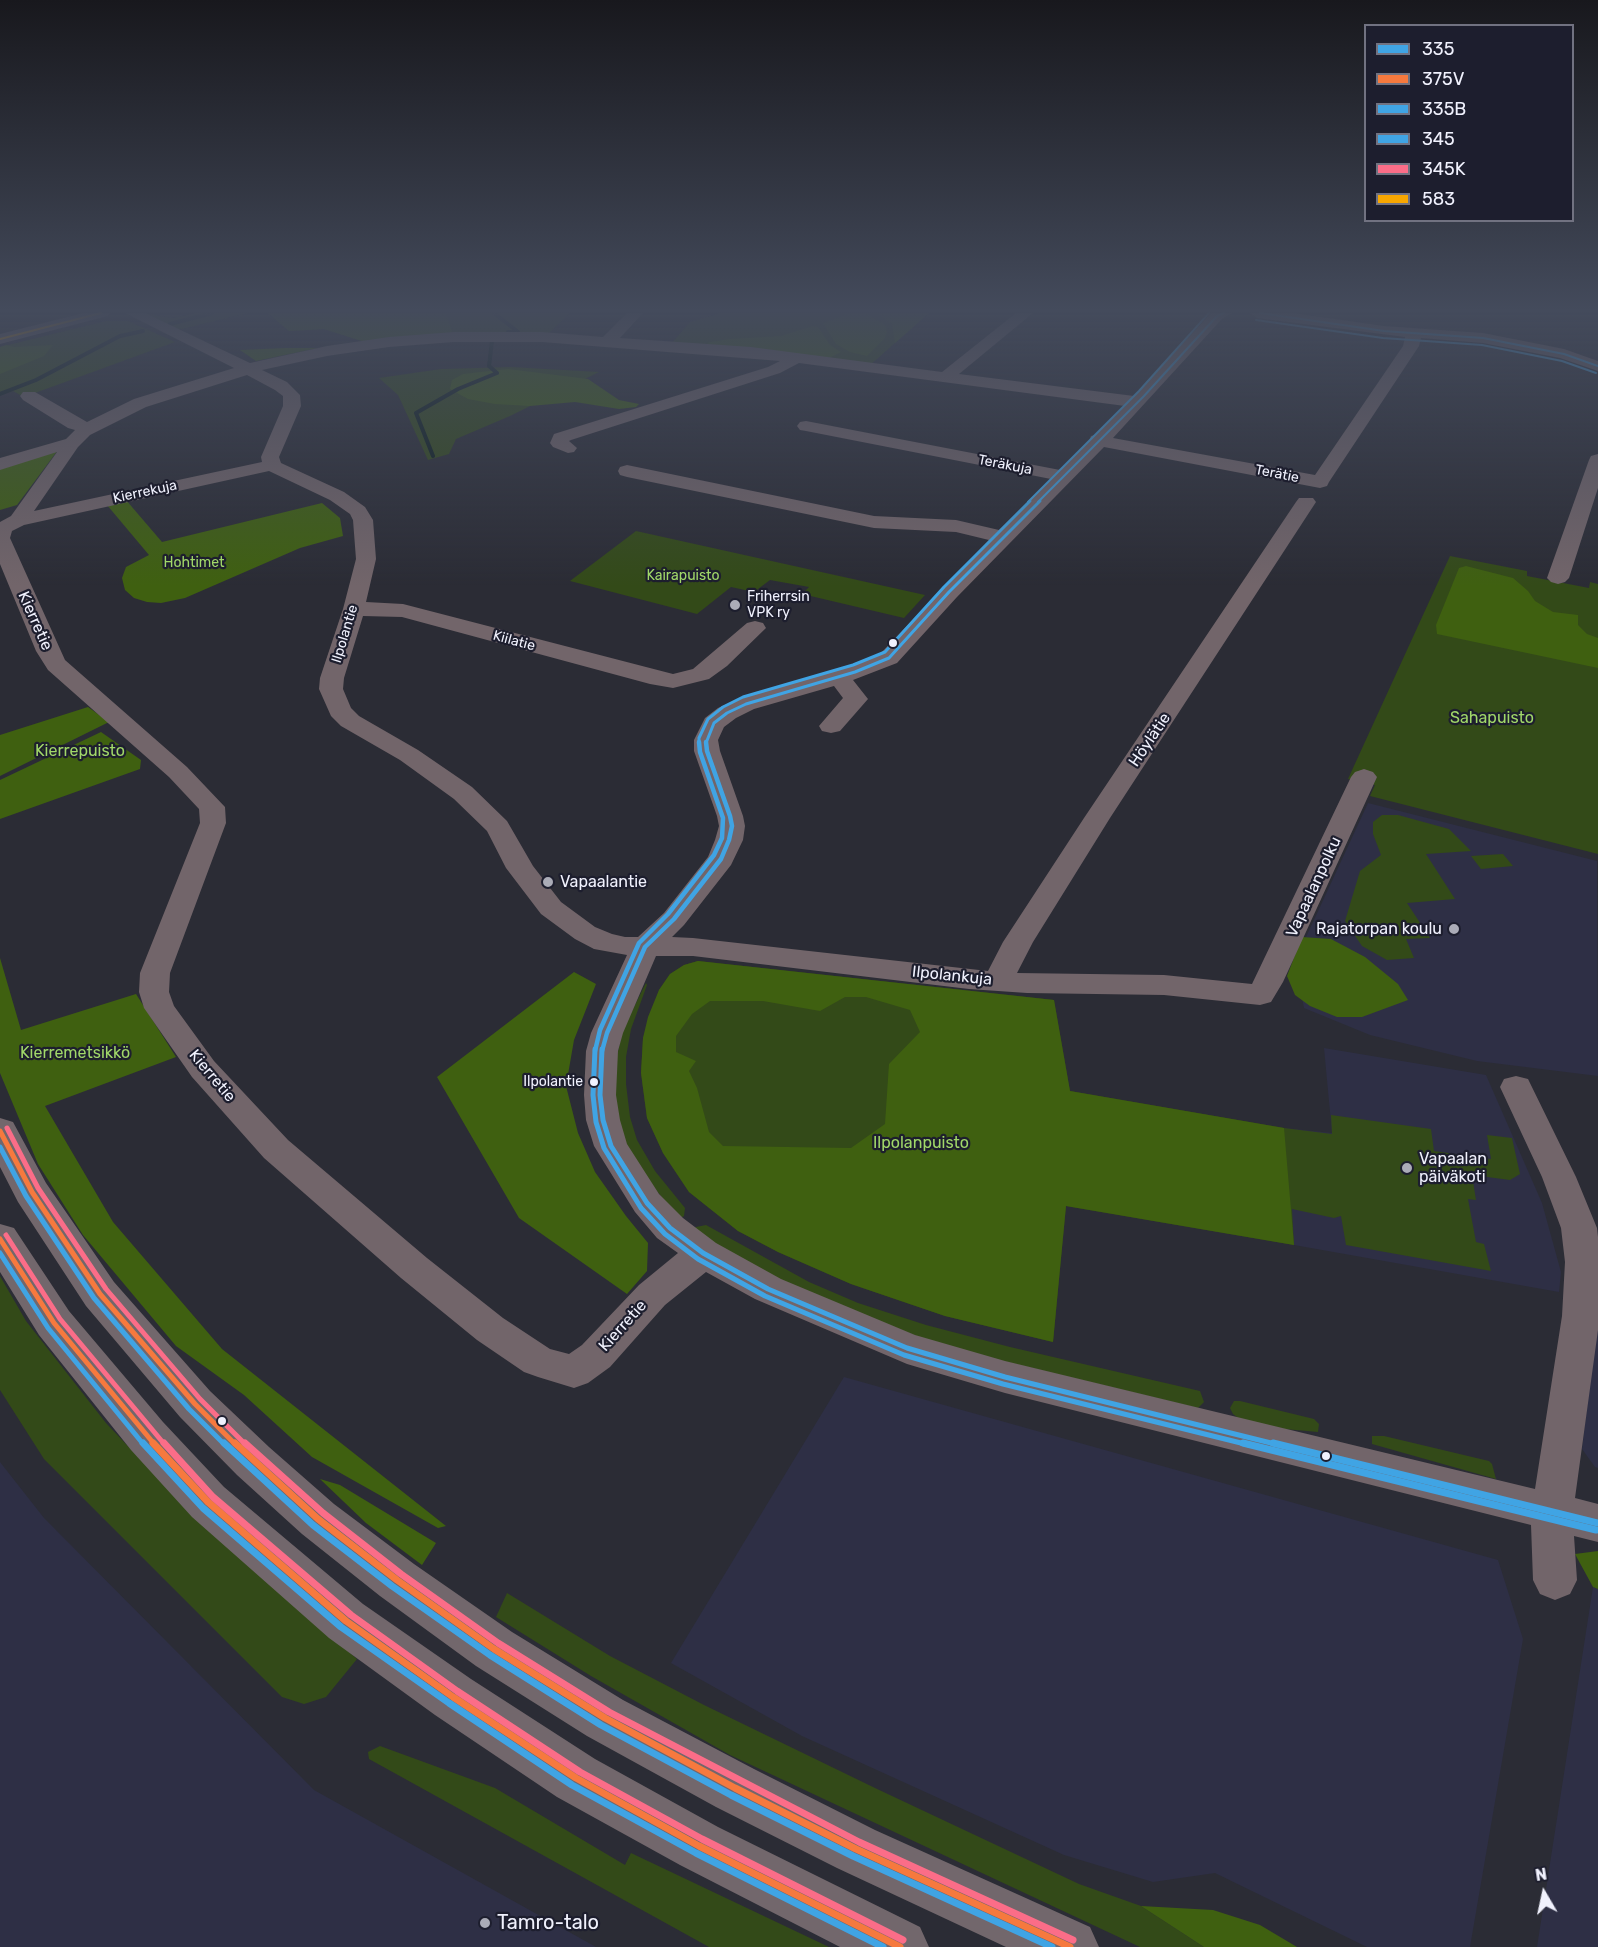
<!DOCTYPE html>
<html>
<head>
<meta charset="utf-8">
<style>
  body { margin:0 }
  #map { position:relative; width:1598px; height:1947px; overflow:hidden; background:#2b2c35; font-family:Rubik,sans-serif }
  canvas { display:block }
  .legend { position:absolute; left:1364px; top:24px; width:210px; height:198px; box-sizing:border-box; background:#1d1e2e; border:2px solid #717281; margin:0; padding:8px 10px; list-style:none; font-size:18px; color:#f0f1fd }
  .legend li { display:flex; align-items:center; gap:12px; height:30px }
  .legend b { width:30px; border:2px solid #717281 }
  .north { position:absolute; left:1514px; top:1863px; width:60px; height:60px; -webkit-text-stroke:4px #1d1e2e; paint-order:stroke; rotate:351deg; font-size:16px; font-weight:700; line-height:24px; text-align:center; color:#f0f1fd }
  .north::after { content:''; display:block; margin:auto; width:21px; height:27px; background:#f0f1fd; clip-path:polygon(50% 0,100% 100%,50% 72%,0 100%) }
</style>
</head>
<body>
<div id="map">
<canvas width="1598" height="1947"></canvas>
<ul class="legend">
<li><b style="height:8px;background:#40a4e4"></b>335</li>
<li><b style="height:8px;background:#f6793e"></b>375V</li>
<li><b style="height:8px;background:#40a4e4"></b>335B</li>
<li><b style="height:8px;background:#40a4e4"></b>345</li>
<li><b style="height:8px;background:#fb6d88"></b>345K</li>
<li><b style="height:8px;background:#f7a600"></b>583</li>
</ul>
<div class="north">N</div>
</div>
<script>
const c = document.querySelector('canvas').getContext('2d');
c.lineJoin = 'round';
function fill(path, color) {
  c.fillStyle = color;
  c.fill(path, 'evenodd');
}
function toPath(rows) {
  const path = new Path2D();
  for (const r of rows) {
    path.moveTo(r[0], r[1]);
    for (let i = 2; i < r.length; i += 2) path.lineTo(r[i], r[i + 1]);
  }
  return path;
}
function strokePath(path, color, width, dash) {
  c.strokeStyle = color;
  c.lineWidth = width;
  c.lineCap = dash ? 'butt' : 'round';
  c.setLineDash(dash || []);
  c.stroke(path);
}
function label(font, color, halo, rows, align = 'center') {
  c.font = font + ' Rubik,sans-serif';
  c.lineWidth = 4.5;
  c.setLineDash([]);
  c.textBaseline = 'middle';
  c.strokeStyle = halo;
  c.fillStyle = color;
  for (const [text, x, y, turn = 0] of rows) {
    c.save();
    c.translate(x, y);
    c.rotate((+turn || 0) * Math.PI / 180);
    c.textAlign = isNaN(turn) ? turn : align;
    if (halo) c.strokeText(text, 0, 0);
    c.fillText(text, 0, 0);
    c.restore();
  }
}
const built = toPath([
  [1368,803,1597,861,1598,1076,1477,1061,1370,1035,1304,1008,1295,961],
  [1324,1048,1486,1075,1542,1203,1561,1272,1559,1292,1294,1245,1284,1128,1332,1133],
  [1598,1315,1598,1468,1595,1467,1582,1449],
  [844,1377,1498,1560,1523,1639,1470,1947,1367,1947,1215,1873,1153,1882,1064,1855,802,1736,671,1663],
  [0,1462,44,1518,314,1790,596,1947,0,1947],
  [1593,1587,1598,1589,1598,1947,1537,1947]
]);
const green = toPath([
  [143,313,172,318,197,313,247,313,178,330],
  [268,313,570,313,549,333,365,342,324,329,289,331],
  [721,313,929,313,869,366,672,343,690,322],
  [106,321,128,321,175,342,24,397,13,391,0,395,0,347],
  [511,367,599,372,510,416,456,439,449,454,428,460,398,395,379,378,441,369],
  [636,531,925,595,904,618,802,594,809,587,770,580,754,592,731,587,697,614,570,581],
  [1450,556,1527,571,1527,576,1589,588,1590,582,1598,584,1598,854,1370,796,1375,785,1348,779],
  [1382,815,1398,815,1449,829,1471,851,1426,854,1455,899,1407,903,1430,938,1406,939,1414,958,1387,960,1362,946,1345,921,1360,871,1381,855,1373,834,1373,822],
  [1503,854,1513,866,1481,869,1471,856],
  [698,961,1054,1000,1070,1091,1284,1128,1332,1134,1331,1115,1431,1129,1434,1151,1491,1159,1487,1135,1512,1138,1520,1174,1510,1180,1472,1175,1476,1200,1468,1199,1476,1242,1484,1244,1491,1271,1346,1245,1341,1216,1334,1218,1292,1209,1294,1245,1066,1206,1053,1342,945,1316,851,1284,778,1252,738,1231,689,1192,663,1153,647,1118,641,1073,643,1038,659,990,670,974,684,965],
  [646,983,647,985,631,1029,626,1057,626,1084,630,1117,637,1140,655,1171,685,1208,684,1216,679,1219,634,1162,617,1123,613,1074,623,1029],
  [706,1225,809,1282,858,1303,926,1325,1010,1347,1200,1391,1204,1402,1198,1408,994,1359,926,1340,776,1279,691,1231,696,1227],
  [0,1276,26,1321,106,1423,197,1519,357,1659,326,1697,304,1704,282,1697,44,1459,0,1390],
  [1234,1401,1240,1401,1314,1419,1319,1424,1318,1432,1273,1428,1242,1421,1233,1414,1230,1408],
  [1372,1436,1384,1436,1489,1461,1492,1464,1496,1479,1372,1444],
  [507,1593,610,1656,704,1705,875,1788,1079,1884,1141,1906,1204,1947,1140,1947,730,1755,591,1676,496,1617],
  [380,1746,495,1788,625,1865,631,1853,829,1947,709,1947,369,1759,368,1752]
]);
const forest = toPath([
  [268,313,446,313,453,335,365,342,324,329,289,331],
  [850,313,866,313,885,325,887,332,885,338,867,356,850,352,836,344,823,323],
  [876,313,929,313,895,343,892,324],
  [813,326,818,327,830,345,841,352,825,360,705,346,710,342,730,339,781,336],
  [6,345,14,347,53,345,44,356,0,374,0,347],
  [285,348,318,348,256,361,240,350],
  [508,369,588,379,619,400,639,404,636,407,619,409,575,402,530,406,495,404,468,399,450,389,452,380,463,374],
  [58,450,17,505,0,510,0,468],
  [126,500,162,542,322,503,340,518,343,536,300,548,185,598,161,603,147,602,134,598,125,590,122,578,126,567,149,555,107,505],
  [1466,566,1513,578,1528,591,1535,601,1553,612,1578,615,1578,625,1587,634,1598,638,1598,668,1437,634,1436,625,1459,568],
  [88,707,109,722,0,776,0,735],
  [101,732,141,760,140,769,0,819,0,780],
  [1302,937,1331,939,1365,957,1398,984,1408,1000,1362,1017,1337,1017,1310,1006,1295,995,1287,976],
  [0,958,21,1030,136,994,176,1057,45,1106,113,1222,222,1349,446,1526,438,1528,312,1457,244,1395,176,1346,83,1235,38,1164,0,1073],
  [698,961,1054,1000,1070,1091,1284,1128,1294,1245,1066,1206,1053,1342,945,1316,851,1284,778,1252,738,1231,689,1192,663,1153,647,1118,641,1073,643,1038,648,1017,659,990,670,974,684,965],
  [845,997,866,997,910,1010,920,1032,889,1064,885,1124,851,1148,723,1146,709,1132,697,1088,689,1071,696,1061,676,1052,676,1036,692,1014,710,1001,763,1001,820,1011],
  [574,972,596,984,574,1040,566,1086,578,1133,595,1172,626,1216,648,1243,647,1271,627,1294,519,1218,437,1077],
  [320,1479,340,1485,436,1543,422,1565,366,1523],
  [1598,1551,1598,1589,1593,1587,1575,1554],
  [1141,1906,1213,1910,1260,1925,1297,1947,1204,1947]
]);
const stream = toPath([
  [494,313,518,332,508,332],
  [170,324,212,313],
  [0,394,36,380,120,336,143,331],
  [433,456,416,413,458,389,497,373,489,366,492,341]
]);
const minor = toPath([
  [83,313,110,313,108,316,0,344,0,334,83,313],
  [125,313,145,313,250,363,327,346,389,337,454,332,542,332,603,337,627,313,643,313,620,338,751,347,942,372,1016,313,1033,313,959,374,1134,396,1211,313,1232,313,1222,319,1113,438,1315,475,1403,346,1405,337,1257,318,1250,313,1293,313,1384,326,1483,333,1564,349,1598,361,1598,371,1560,358,1483,343,1421,338,1419,346,1329,482,1327,486,1320,488,1104,447,957,597,897,663,853,680,868,699,840,731,831,733,822,731,819,726,843,698,834,686,754,709,736,718,724,727,718,740,720,751,743,816,745,826,743,840,731,865,684,925,672,937,693,938,988,971,1003,942,1084,818,1296,502,1299,498,1313,498,1316,502,1110,818,1033,942,1017,973,1164,975,1252,984,1351,777,1355,772,1364,769,1373,772,1377,777,1283,982,1271,1002,1260,1005,1164,995,1027,993,969,989,693,956,656,956,623,1033,618,1051,616,1095,620,1120,627,1144,659,1194,683,1218,716,1243,781,1279,915,1335,1005,1361,1535,1489,1562,1316,1565,1262,1561,1228,1542,1177,1500,1087,1504,1079,1516,1076,1528,1079,1576,1177,1597,1228,1598,1237,1598,1330,1575,1498,1598,1504,1598,1542,1574,1536,1577,1580,1570,1594,1555,1600,1540,1594,1533,1580,1531,1525,1005,1393,907,1364,755,1299,706,1272,665,1305,610,1367,588,1383,574,1388,538,1377,524,1372,477,1340,401,1278,264,1158,192,1077,144,1008,139,992,140,973,200,823,199,809,169,777,48,670,36,651,0,564,0,522,11,516,57,452,0,470,0,458,66,439,75,430,68,428,23,400,20,396,23,392,35,392,87,422,134,399,234,368,125,313],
  [454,342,542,342,780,361,768,367,554,434,550,443,553,447,568,453,574,452,577,448,569,441,571,440,780,373,799,363,1125,406,1095,435,1091,436,1089,441,1060,470,806,421,800,422,797,426,800,430,806,431,1051,479,999,530,956,520,874,516,627,465,620,467,618,471,620,475,627,477,874,528,956,532,989,540,881,653,847,667,738,699,718,708,705,718,694,740,694,751,717,816,719,826,715,840,708,857,664,913,638,937,625,937,612,934,595,927,561,902,533,866,507,821,472,787,418,750,359,716,351,708,343,689,344,678,363,616,402,617,650,684,673,688,709,679,727,666,766,628,763,623,755,621,747,623,693,669,673,674,403,604,366,602,376,559,373,520,365,507,344,492,281,463,279,457,301,406,300,395,287,382,262,370,327,356,389,347,454,342],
  [247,375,275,390,283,396,283,406,261,457,262,462,34,511,78,447,90,435,146,407,247,375],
  [269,471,330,500,350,514,353,520,356,559,343,609,320,678,319,689,331,716,341,726,400,760,454,799,487,831,506,868,541,914,575,939,594,949,627,955,591,1033,586,1051,584,1095,586,1120,594,1146,635,1212,657,1238,678,1253,639,1285,582,1345,569,1354,550,1349,503,1318,427,1258,288,1140,214,1061,174,1006,169,992,170,973,226,823,225,807,187,767,65,660,10,538,12,531,24,525,269,471],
  [1598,454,1598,488,1569,578,1565,582,1558,584,1551,582,1547,578,1589,460,1591,456,1598,454]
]);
const major = toPath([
  [0,1118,13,1122,46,1183,114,1282,210,1391,269,1447,334,1504,414,1564,512,1632,623,1700,754,1769,875,1830,1090,1927,1099,1947,1006,1947,837,1868,716,1807,587,1736,476,1666,380,1596,302,1534,237,1475,180,1417,86,1306,18,1202,0,1167,0,1118],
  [0,1224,14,1228,69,1311,163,1422,224,1487,363,1604,471,1679,595,1759,718,1827,920,1927,929,1947,840,1947,680,1865,557,1797,435,1715,329,1638,192,1517,131,1450,39,1335,0,1272,0,1224]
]);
const bus1Far4 = toPath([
  [1260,313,1384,331,1483,338,1564,354,1598,366],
  [1038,502,1144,396,1217,316,1224,313]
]);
const bus1Far3 = toPath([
  [706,743,714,723,727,713,746,704,855,672,889,658,949,592,1040,501]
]);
const bus1Far2 = toPath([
  [602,1051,607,1033,645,947,674,919,721,859,729,840,732,826,730,816,707,751,706,742]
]);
const bus1Far1 = toPath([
  [602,1049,600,1095,603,1120,611,1146,647,1203,670,1228,703,1253,768,1289,907,1348,1005,1377,1279,1445]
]);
const bus1 = toPath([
  [1273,1443,1598,1523]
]);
const bus2Far1 = toPath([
  [0,1131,32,1192,100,1294,195,1404,236,1445],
  [0,1239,54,1323,155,1445]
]);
const bus2 = toPath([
  [153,1443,208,1502,346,1621,453,1697,576,1778,699,1846,900,1947],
  [235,1443,318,1519,397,1580,494,1649,605,1718,735,1788,856,1849,1070,1947]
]);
const bus3Far4 = toPath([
  [1256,320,1383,338,1482,345,1562,361,1596,373],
  [1028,502,1139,391,1209,313]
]);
const bus3Far3 = toPath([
  [699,743,699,738,708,719,723,707,743,697,853,665,885,652,944,587,1030,501]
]);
const bus3Far2 = toPath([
  [595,1051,600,1030,639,943,668,914,714,855,722,838,723,818,700,752,699,742]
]);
const bus3Far1 = toPath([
  [595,1049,593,1095,596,1122,604,1148,641,1208,665,1234,698,1259,765,1296,904,1355,1003,1384,1249,1445]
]);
const bus3 = toPath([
  [1243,1443,1596,1530]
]);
const bus4Far1 = toPath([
  [0,1147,26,1196,94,1298,189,1409,225,1445],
  [0,1253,48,1328,144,1445]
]);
const bus4 = toPath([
  [143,1443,203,1508,341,1627,449,1703,572,1785,696,1853,883,1947],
  [224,1443,313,1525,392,1586,490,1655,601,1725,731,1795,853,1856,1052,1947]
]);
const bus5Far1 = toPath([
  [7,1128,38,1188,106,1289,200,1399,246,1445],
  [6,1235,60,1319,165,1445]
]);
const bus5 = toPath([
  [164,1443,213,1497,351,1615,457,1691,580,1772,702,1839,903,1940],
  [245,1443,323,1513,401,1574,498,1643,609,1712,859,1842,1073,1940]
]);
const bus6 = toPath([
  [0,339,101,313]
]);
const markers = [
  [735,605,6,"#abacb7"],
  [893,643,5,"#f0f1fd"],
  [548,882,6,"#abacb7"],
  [1454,929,6,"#abacb7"],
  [594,1082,5,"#f0f1fd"],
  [1407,1168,6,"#abacb7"],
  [222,1421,5,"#f0f1fd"],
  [1326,1456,5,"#f0f1fd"],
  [485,1923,6,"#abacb7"]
];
const farStreetnames = [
  ["Teräkuja",1005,465,11],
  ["Terätie",1277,474,11],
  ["Kierrekuja",145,492,-12],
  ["Ilpolantie",345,634,-73],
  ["Kiilatie",514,641,15]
];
const farParknames = [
  ["Hohtimet",194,563],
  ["Kairapuisto",683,576]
];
const farPoinames = [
  ["Friherrsin",747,597],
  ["VPK ry",747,613]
];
const busNames = [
  ["Ilpolantie",583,1082]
];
const streetNames = [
  ["Kierretie",35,621,66],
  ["Höylätie",1150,740,-56],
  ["Vapaalanpolku",1314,887,-65],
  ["Ilpolankuja",952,976,6],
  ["Kierretie",212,1076,50],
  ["Kierretie",623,1326,-48]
];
const parkNames = [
  ["Sahapuisto",1492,718],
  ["Kierrepuisto",80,751],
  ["Kierremetsikkö",75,1053],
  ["Ilpolanpuisto",921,1143]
];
const poiNames = [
  ["Vapaalantie",560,882],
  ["Rajatorpan koulu",1442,929,"right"],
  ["Vapaalan",1419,1159],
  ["päiväkoti",1419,1177]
];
const nearPoinames = [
  ["Tamro-talo",497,1923]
];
fill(built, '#2e2f45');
fill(green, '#334a18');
fill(forest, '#3f6010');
strokePath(stream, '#091b1c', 4);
fill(minor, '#72656a');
fill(major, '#72676c');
strokePath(bus1Far4, '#40a4e4', 2);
strokePath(bus1Far3, '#40a4e4', 3);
strokePath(bus1Far2, '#40a4e4', 4.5);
strokePath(bus1Far1, '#40a4e4', 5);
strokePath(bus1, '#40a4e4', 7);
strokePath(bus2Far1, '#f6793e', 5);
strokePath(bus2, '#f6793e', 7);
strokePath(bus3Far4, '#40a4e4', 2);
strokePath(bus3Far3, '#40a4e4', 3);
strokePath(bus3Far2, '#40a4e4', 4.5);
strokePath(bus3Far1, '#40a4e4', 5);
strokePath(bus3, '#40a4e4', 7);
strokePath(bus4Far1, '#40a4e4', 5);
strokePath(bus4, '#40a4e4', 7);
strokePath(bus5Far1, '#fb6d88', 5);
strokePath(bus5, '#fb6d88', 7);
strokePath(bus6, '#f7a600', 2);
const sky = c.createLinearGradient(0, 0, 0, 586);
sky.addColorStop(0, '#18181d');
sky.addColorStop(0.53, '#444b5c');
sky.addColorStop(1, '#444b5c00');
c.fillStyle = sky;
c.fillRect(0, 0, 1598, 586);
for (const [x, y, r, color] of markers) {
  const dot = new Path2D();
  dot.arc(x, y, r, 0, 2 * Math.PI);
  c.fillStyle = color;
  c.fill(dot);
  strokePath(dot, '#1d1e2e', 2);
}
label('14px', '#f0f1fd', '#1d1e2e', farStreetnames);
label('14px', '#a1d869', '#1d1e2e', farParknames);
label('14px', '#f0f1fd', '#1d1e2e', farPoinames, 'left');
label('14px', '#f0f1fd', '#1d1e2e', busNames, 'right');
label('16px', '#f0f1fd', '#1d1e2e', streetNames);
label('16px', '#a1d869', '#1d1e2e', parkNames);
label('16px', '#f0f1fd', '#1d1e2e', poiNames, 'left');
label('20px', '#f0f1fd', '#1d1e2e', nearPoinames, 'left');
</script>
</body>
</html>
